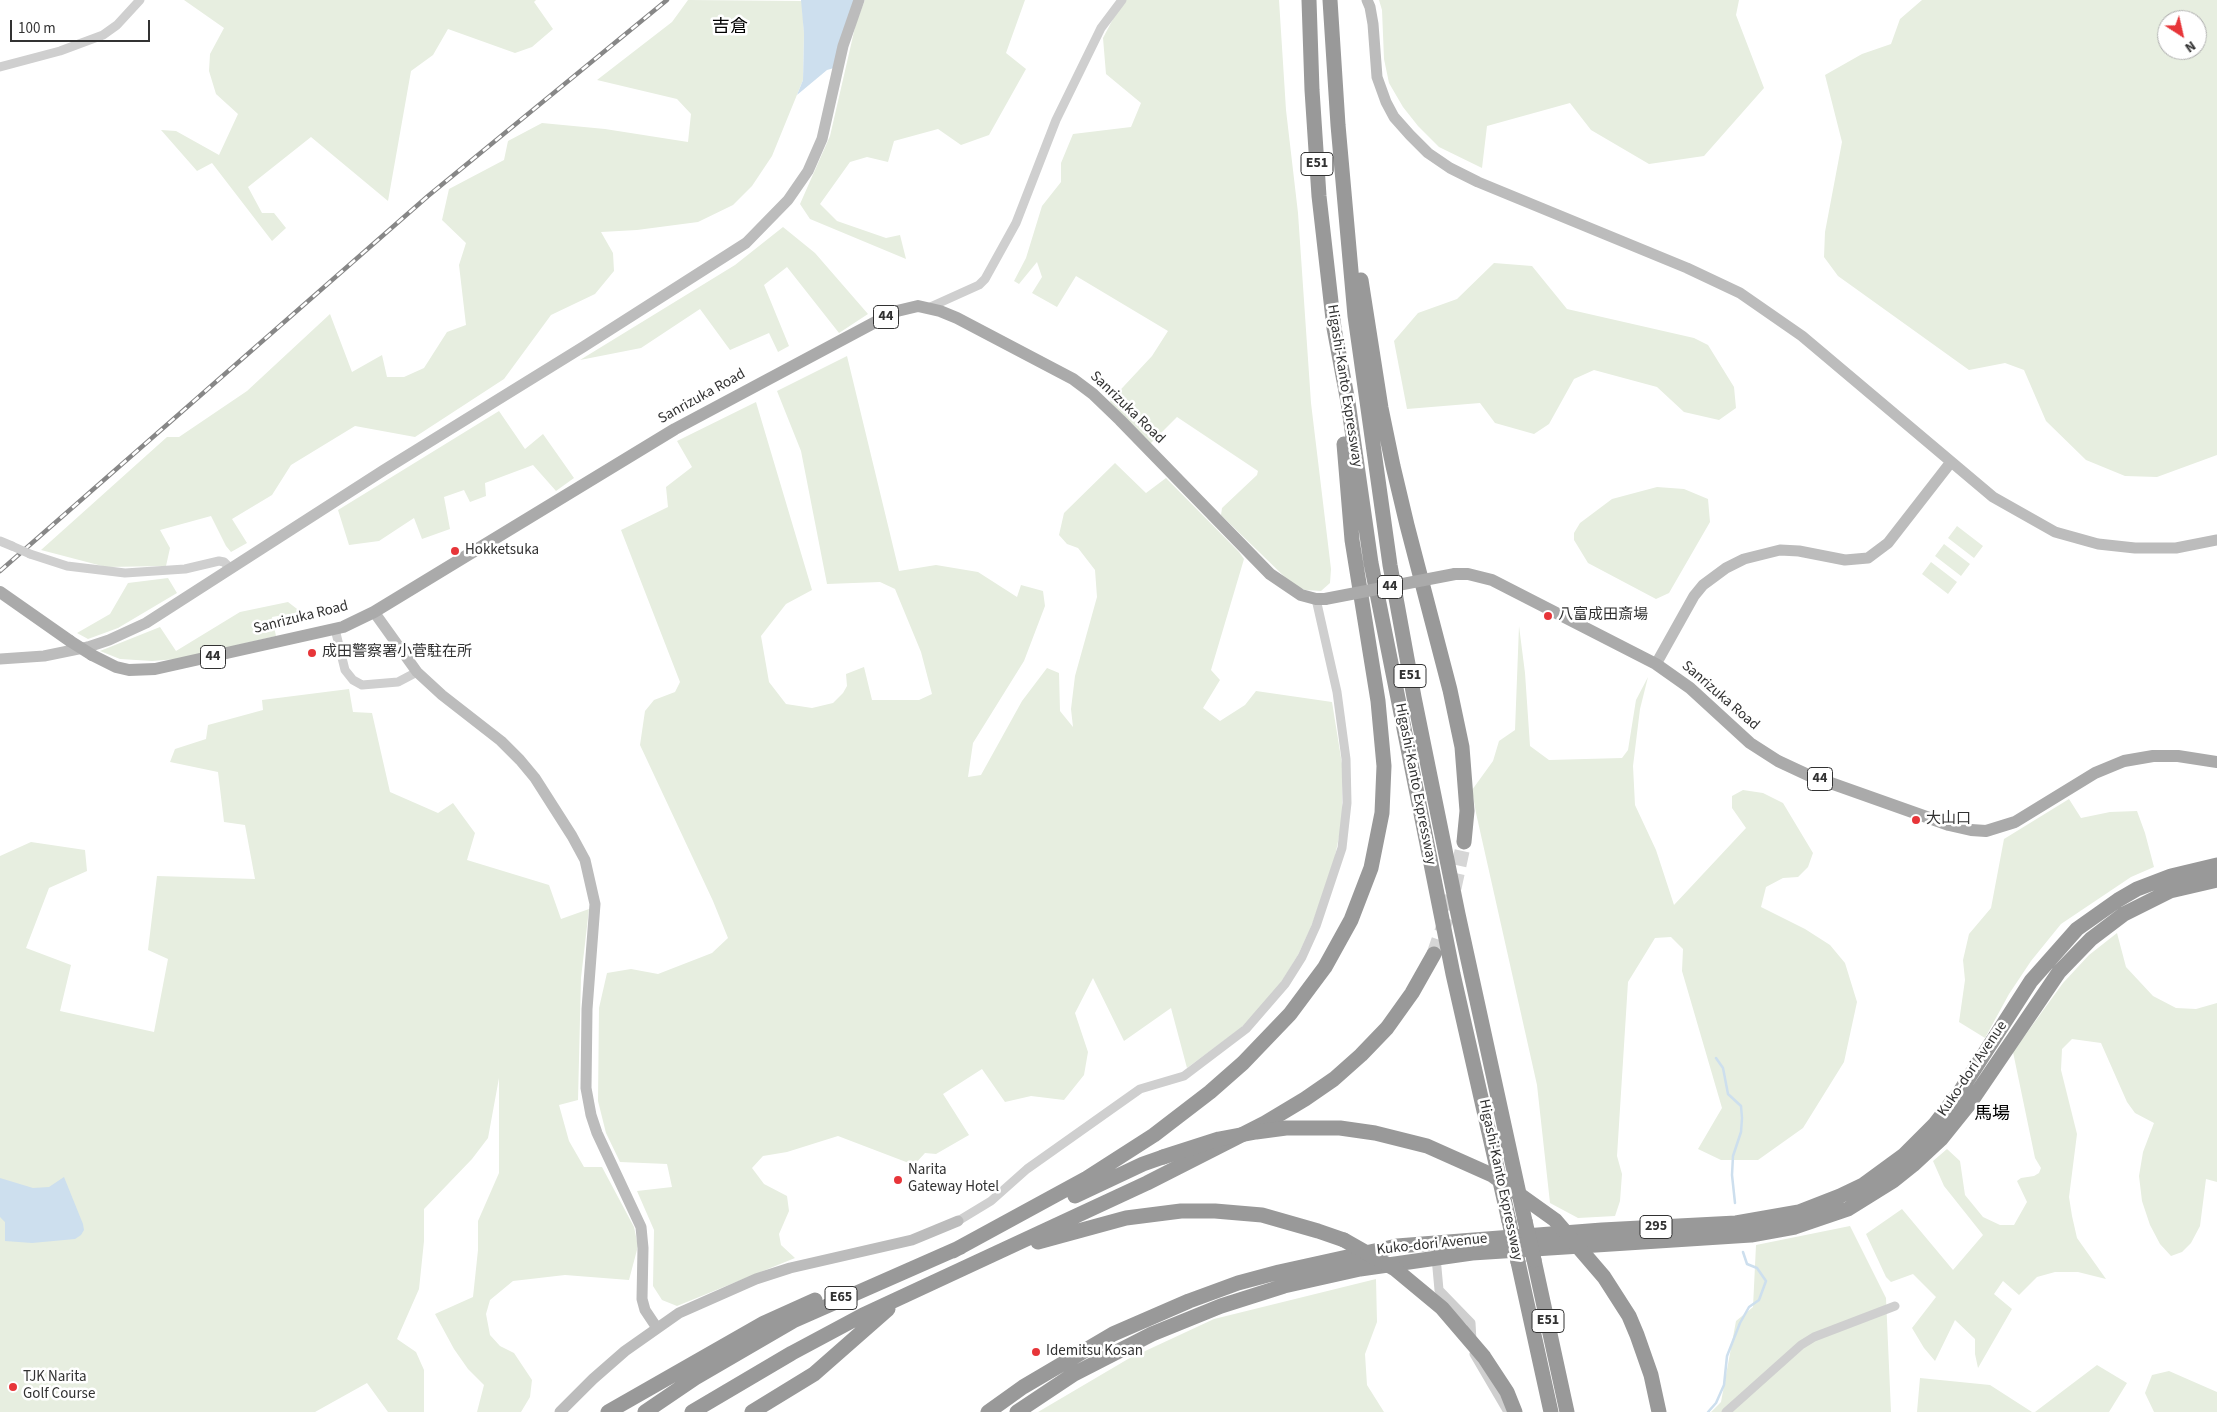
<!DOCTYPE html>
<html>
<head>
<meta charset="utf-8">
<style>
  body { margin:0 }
  #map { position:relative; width:2217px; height:1412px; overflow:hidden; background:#fff; font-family:"Source Sans 3",sans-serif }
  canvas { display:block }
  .north { position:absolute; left:2157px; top:10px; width:50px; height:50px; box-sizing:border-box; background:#fff; border:1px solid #adadad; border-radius:50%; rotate:145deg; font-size:14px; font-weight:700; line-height:20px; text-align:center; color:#323232 }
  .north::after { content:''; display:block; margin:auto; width:18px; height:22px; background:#e73539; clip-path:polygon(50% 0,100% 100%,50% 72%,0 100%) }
  .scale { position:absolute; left:10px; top:20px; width:140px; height:22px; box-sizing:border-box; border:2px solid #323232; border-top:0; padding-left:6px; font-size:15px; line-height:18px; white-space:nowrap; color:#323232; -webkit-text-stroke:4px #fff; paint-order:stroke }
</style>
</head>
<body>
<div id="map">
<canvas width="2217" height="1412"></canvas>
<div class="north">N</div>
<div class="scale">100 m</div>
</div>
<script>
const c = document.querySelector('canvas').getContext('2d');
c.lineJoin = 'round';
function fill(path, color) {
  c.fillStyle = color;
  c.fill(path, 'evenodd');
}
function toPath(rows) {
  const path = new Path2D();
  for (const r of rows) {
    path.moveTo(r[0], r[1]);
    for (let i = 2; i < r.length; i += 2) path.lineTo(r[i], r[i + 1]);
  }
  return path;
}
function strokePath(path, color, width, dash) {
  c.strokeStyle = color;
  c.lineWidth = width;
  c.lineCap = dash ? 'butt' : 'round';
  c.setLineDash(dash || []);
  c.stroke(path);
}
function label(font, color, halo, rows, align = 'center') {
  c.font = font + ' "Source Sans 3","Noto Sans JP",sans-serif';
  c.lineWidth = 5;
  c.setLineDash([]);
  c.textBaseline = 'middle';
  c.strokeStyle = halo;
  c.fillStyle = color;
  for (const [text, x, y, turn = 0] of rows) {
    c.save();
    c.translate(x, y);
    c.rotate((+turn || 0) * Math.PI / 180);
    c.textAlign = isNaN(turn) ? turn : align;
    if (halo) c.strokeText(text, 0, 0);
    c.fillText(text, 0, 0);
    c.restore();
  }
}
const green = toPath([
  [184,0,536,0,534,2,553,29,532,47,515,53,448,29,433,55,411,71,388,201,311,137,248,187,262,213,274,213,286,228,272,241,212,163,197,171,161,130,176,131,219,155,238,114,216,94,209,71,210,54,224,28],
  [688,0,802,1,804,34,803,80,772,156,752,186,733,205,698,222,637,230,601,232,613,253,614,271,595,294,551,315,504,379,415,437,355,426,291,465,272,495,232,519,247,543,231,552,226,546,211,516,160,530,170,548,166,566,106,567,41,550,167,437,179,437,247,391,330,314,352,372,382,355,387,377,404,377,424,368,447,332,466,325,459,265,466,243,442,220,449,189,504,160,508,141,542,123,605,129,688,142,691,114,677,99,597,80,672,22],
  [865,0,1025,0,1006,53,1026,69,989,135,961,145,938,129,894,141,888,162,867,157,850,162,820,204,837,221,886,238,900,235,906,259,810,219,800,204,830,136,856,23],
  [1123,0,1279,0,1286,110,1298,213,1311,403,1331,569,1330,583,1321,591,1305,590,1292,584,1221,515,1222,508,1257,475,1258,471,1177,417,1150,444,1112,408,1110,401,1152,356,1168,331,1076,276,1057,307,1032,293,1042,277,1037,262,1019,284,1014,281,1026,258,1042,206,1061,182,1061,163,1073,134,1131,127,1141,103,1106,74,1103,38],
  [1379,0,1739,0,1736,15,1764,88,1704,156,1649,164,1591,130,1570,103,1487,126,1482,168,1439,147,1418,126,1403,107,1389,83,1384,59,1382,10],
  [1922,0,2217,0,2217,455,2157,477,2125,476,2086,460,2046,421,2024,370,2005,363,1969,370,1838,276,1824,257,1825,232,1842,142,1825,75,1862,54,1891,44,1900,19],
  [2167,20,2197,20,2197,50,2167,50],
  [783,227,815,253,868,314,839,333,787,267,764,285,789,346,778,352,769,333,730,350,700,309,641,348,580,360,735,265],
  [1494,263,1532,266,1567,309,1694,338,1708,345,1734,387,1736,408,1719,420,1684,412,1657,387,1594,370,1574,379,1549,424,1534,434,1495,423,1480,403,1407,409,1394,341,1418,313,1457,299],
  [847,356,899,571,936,565,978,572,1017,597,1021,585,1043,591,1045,606,1024,661,973,743,968,777,981,775,1022,701,1047,668,1059,673,1060,711,1073,727,1071,709,1075,676,1097,597,1095,570,1078,548,1067,544,1059,535,1064,513,1115,463,1146,493,1166,478,1239,552,1244,559,1211,670,1220,680,1203,708,1220,721,1245,705,1256,691,1332,702,1342,764,1342,822,1333,866,1311,927,1298,955,1277,989,1241,1028,1187,1068,1171,1008,1124,1041,1093,978,1075,1013,1088,1052,1084,1075,1064,1100,1031,1096,1005,1102,982,1069,943,1094,969,1135,936,1154,925,1153,914,1165,838,1136,787,1152,763,1156,752,1168,764,1184,787,1196,789,1211,779,1234,781,1245,795,1258,677,1306,662,1300,653,1286,654,1230,637,1191,672,1187,667,1164,620,1162,606,1133,598,1101,599,1008,607,973,631,969,658,974,712,953,728,938,713,901,640,745,645,711,654,700,675,692,680,682,621,530,668,507,666,487,692,467,677,441,756,402,812,590,786,604,761,636,769,682,786,704,812,708,833,703,843,693,847,686,846,674,864,667,872,700,919,700,932,694,921,652,895,589,880,582,827,584,801,451,777,391],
  [499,411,525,449,543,434,574,478,556,491,533,465,485,483,486,496,470,502,464,490,444,497,450,529,422,539,414,518,379,541,349,545,338,510],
  [1657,487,1684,489,1708,499,1710,522,1669,593,1656,599,1588,563,1574,540,1574,533,1580,523,1612,499],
  [1957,526,1983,546,1974,558,1948,538],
  [1944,544,1970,564,1961,576,1935,556],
  [1931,562,1957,582,1948,594,1922,574],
  [168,578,177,593,118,628,88,639,77,633,110,614,128,583],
  [288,602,301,612,272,617,276,636,177,659,152,661,120,659,100,651,160,627,176,651,240,612],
  [1519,626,1525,673,1530,746,1549,760,1622,758,1628,750,1636,700,1648,677,1640,709,1633,766,1635,805,1656,850,1674,905,1746,828,1732,808,1732,796,1743,790,1763,793,1783,803,1813,853,1808,867,1798,877,1783,878,1766,887,1761,907,1805,929,1830,945,1845,963,1857,1002,1844,1062,1803,1128,1758,1160,1721,1160,1698,1149,1722,1108,1682,971,1683,949,1671,937,1655,938,1628,982,1617,1156,1622,1174,1620,1201,1615,1216,1578,1218,1550,1203,1537,1085,1476,813,1472,790,1493,761,1499,741,1515,730],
  [349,689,353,712,372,713,390,792,438,813,453,803,475,833,467,860,549,885,561,919,589,909,581,978,578,1100,559,1105,569,1141,584,1167,602,1167,634,1227,638,1246,629,1280,565,1275,513,1281,490,1300,486,1314,490,1335,500,1346,514,1353,532,1380,530,1397,521,1412,477,1412,484,1385,468,1369,454,1349,435,1314,473,1297,478,1250,478,1221,499,1173,499,1078,488,1138,472,1159,424,1209,424,1241,419,1289,397,1339,416,1352,424,1370,424,1412,388,1412,367,1383,315,1412,0,1412,0,856,31,842,85,850,87,871,49,888,26,948,71,965,60,1011,154,1032,168,959,148,950,157,876,255,879,245,825,224,822,218,772,170,762,175,749,206,739,208,725,263,710,262,700],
  [2069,799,2081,818,2110,812,2137,811,2145,833,2154,867,2131,877,2061,924,2031,961,2009,994,1985,1038,1959,1022,1965,980,1963,960,1969,934,1991,908,2004,839],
  [2117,933,2126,967,2153,996,2176,1008,2196,1009,2217,1003,2217,1182,2206,1179,2200,1226,2191,1243,2182,1252,2171,1256,2160,1244,2150,1225,2142,1201,2139,1176,2143,1152,2154,1123,2135,1113,2127,1102,2101,1043,2072,1039,2062,1049,2061,1070,2077,1134,2069,1197,2072,1216,2077,1238,2106,1279,2078,1272,2055,1272,2037,1277,2019,1295,2003,1281,1994,1294,2012,1309,1978,1368,1975,1354,1975,1339,1955,1320,1935,1361,1924,1348,1912,1328,1936,1297,1913,1274,1891,1282,1886,1277,1866,1234,1902,1209,1953,1270,1983,1235,1944,1186,1933,1161,1947,1149,1960,1161,1965,1195,1983,1217,2000,1225,2014,1225,2027,1202,2017,1181,2021,1178,2034,1176,2039,1173,2041,1168,2035,1158,2013,1052,2063,983,2089,955],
  [1850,1226,1886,1298,1891,1412,1711,1412,1721,1402,1736,1321,1753,1307,1756,1245],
  [1376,1279,1377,1322,1365,1354,1367,1385,1384,1412,1038,1412,1128,1359,1214,1319],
  [2097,1365,2127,1383,2109,1412,2035,1412],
  [2169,1371,2217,1392,2217,1412,2154,1412,2145,1393,2152,1375],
  [1920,1378,1990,1385,2032,1412,1917,1412]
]);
const water = toPath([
  [801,0,856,0,834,68,827,70,797,95,803,80,804,34],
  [64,1177,83,1224,84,1230,81,1235,75,1239,32,1243,5,1241,5,1222,0,1217,0,1178,33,1188,49,1187]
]);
const stream = toPath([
  [1716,1058,1723,1068,1728,1094,1741,1106,1742,1118,1741,1132,1733,1156,1732,1175,1735,1203],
  [1708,1412,1716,1403,1724,1385,1727,1356,1740,1323,1749,1307,1759,1300,1766,1281,1757,1268,1747,1264,1743,1252]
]);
const highwayTunnel = toPath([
  [1434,954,1449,911,1464,842]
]);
const street = toPath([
  [0,67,60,51,103,35,117,25,140,0],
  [928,308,979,285,985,279,1016,223,1056,120,1101,28,1122,0],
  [0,541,12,546],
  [30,554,67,566,125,573,185,569,219,561,224,562,231,569],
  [335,629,345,670,353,680,362,685,398,682,417,672],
  [958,1221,991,1201,1027,1169,1140,1089,1184,1076,1246,1029,1285,984,1302,957,1316,926,1342,848,1347,803,1346,759,1337,692,1316,599],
  [1436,1257,1439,1290,1471,1323,1472,1341],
  [1474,1354,1508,1412],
  [1726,1412,1801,1345,1814,1337,1895,1306]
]);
const secondary = toPath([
  [1367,0,1370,7,1373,24,1377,77,1386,102,1394,117,1410,135,1428,153,1450,168,1478,182,1687,268,1740,293,1802,336,1993,497,2055,532,2098,544,2135,548,2176,548,2217,540],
  [374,612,417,672,442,695,501,741,520,760,535,778,572,836,585,860,595,904,587,1009,586,1088,591,1115,597,1133,641,1227,643,1248,642,1299,645,1310,657,1328],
  [0,659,44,656,88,647,109,640,146,623,384,470,583,347,746,243,788,200,808,171,822,139,843,46,859,0],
  [1656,664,1694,596,1703,585,1726,568,1744,559,1780,550,1799,551,1845,560,1868,558,1888,543,1951,462],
  [560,1412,593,1379,625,1351,679,1313,756,1279,790,1268,912,1240,958,1221]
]);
const primary = toPath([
  [1455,574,1468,574,1492,580,1656,664,1690,688,1750,743,1778,761,1808,775,1949,825,1971,830,1986,831,2015,822,2095,773,2124,761,2153,756,2178,756,2217,762],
  [0,592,70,641],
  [92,655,116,667,129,670,155,669,343,627,374,612,675,429,883,318,897,311,918,306,940,311,957,318,1073,379,1093,394,1120,420,1270,574,1301,595,1316,599,1325,599]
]);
const highway = toPath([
  [1309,0,1312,90,1319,196,1334,328,1348,402,1371,563,1453,974,1509,1221],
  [1330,0,1338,125,1355,316,1390,565,1414,697,1458,914,1525,1221],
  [1361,280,1381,408,1393,466,1407,525,1450,690,1462,747,1467,811,1464,842],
  [1075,1196,1143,1164,1163,1157],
  [1038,1242,1126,1218,1181,1211,1215,1211,1262,1215,1318,1231,1344,1240],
  [953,1251,1087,1178,1154,1135,1210,1092,1243,1063,1290,1014,1325,967,1351,920,1371,868,1382,813,1384,766,1378,701,1352,540,1344,444],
  [1534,1260,1567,1412],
  [1518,1262,1551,1412],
  [608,1412,764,1323,815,1300],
  [645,1412,695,1378,793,1321,961,1247],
  [692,1412,792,1353,863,1315,1147,1183,1265,1123,1305,1099,1334,1079,1361,1055,1387,1028,1412,993,1434,954],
  [752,1412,814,1374,888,1309],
  [988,1412,1023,1387,1113,1334,1189,1301,1238,1283,1279,1272,1397,1246,1602,1230,1736,1223,1799,1212,1840,1196,1863,1185,1904,1155,1935,1124,1961,1090,2031,981,2077,929,2118,900,2137,889,2171,876,2217,865],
  [1017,1412,1074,1374,1152,1334,1221,1306,1284,1286,1360,1269,1472,1253,1751,1235,1795,1227,1848,1209,1893,1181,1913,1165,1941,1139,1970,1103,2059,972,2091,939,2124,914,2170,891,2217,880]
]);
const rail = toPath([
  [0,571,428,196,667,0]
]);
const streetBridge = toPath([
  [12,546,30,554]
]);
const primaryBridge = toPath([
  [1325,599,1455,574],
  [70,641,92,655]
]);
const highwayBridge = toPath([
  [1163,1157,1219,1139,1256,1132,1286,1128,1340,1128,1375,1133,1427,1146,1492,1175,1555,1220,1604,1277,1629,1316,1637,1335,1651,1375,1659,1412],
  [1509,1221,1518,1262],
  [1525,1221,1534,1260],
  [1344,1240,1395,1269,1442,1308,1484,1357,1507,1392,1515,1412]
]);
const markers = [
  [455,551,5,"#e73539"],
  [1548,616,5,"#e73539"],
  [312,653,5,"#e73539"],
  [1916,820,5,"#e73539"],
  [898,1180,5,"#e73539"],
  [1036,1352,5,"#e73539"],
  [13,1387,5,"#e73539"]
];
const shields = [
  [1317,164,32],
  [886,317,25],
  [1390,587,25],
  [213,657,25],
  [1410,676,32],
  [1820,779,25],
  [1656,1227,32],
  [841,1298,32],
  [1548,1321,32]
];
const shieldNames = [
  ["E51",1317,164],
  ["44",886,317],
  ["44",1390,587],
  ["44",213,657],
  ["E51",1410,676],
  ["44",1820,779],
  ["295",1656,1227],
  ["E65",841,1298],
  ["E51",1548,1321]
];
const streetNames = [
  ["Higashi-Kanto Expressway",1344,386,81],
  ["Sanrizuka Road",702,397,-29],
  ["Sanrizuka Road",1127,408,44],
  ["Sanrizuka Road",301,618,-14],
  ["Sanrizuka Road",1720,696,41],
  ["Higashi-Kanto Expressway",1415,784,79],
  ["Kuko-dori Avenue",1973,1069,-56],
  ["Higashi-Kanto Expressway",1500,1180,78],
  ["Kuko-dori Avenue",1432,1245,-6]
];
const poiNames = [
  ["Hokketsuka",465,551],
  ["八富成田斎場",1558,616],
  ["成田警察署小菅駐在所",322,653],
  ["大山口",1926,820],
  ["Narita",908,1171],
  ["Gateway Hotel",908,1188],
  ["Idemitsu Kosan",1046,1352],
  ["TJK Narita",23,1378],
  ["Golf Course",23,1395]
];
const quarterNames = [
  ["吉倉",730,28],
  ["馬場",1992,1115]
];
fill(green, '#e7eee0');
fill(water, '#cddfee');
strokePath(stream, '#cddfee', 2.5);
strokePath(highwayTunnel, '#d6d6d6', 15, [15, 8]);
strokePath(street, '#cfcfcf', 9);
strokePath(secondary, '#bcbcbc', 11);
strokePath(primary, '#aaa', 12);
strokePath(highway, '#999', 15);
strokePath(rail, '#878787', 4.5);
strokePath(rail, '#fff', 2.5, [8]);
strokePath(streetBridge, '#cfcfcf', 9);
strokePath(primaryBridge, '#aaa', 12);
strokePath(highwayBridge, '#999', 15);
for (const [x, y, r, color] of markers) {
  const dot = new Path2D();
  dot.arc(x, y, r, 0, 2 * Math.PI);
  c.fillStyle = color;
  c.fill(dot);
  strokePath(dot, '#fff', 2);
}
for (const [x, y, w] of shields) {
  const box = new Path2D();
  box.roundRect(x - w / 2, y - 11.5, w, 23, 4);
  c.fillStyle = '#fff';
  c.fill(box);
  strokePath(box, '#323232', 1);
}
label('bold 14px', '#323232', null, shieldNames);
label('15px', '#323232', '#fff', streetNames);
label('15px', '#323232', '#fff', poiNames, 'left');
label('18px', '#000', '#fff', quarterNames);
</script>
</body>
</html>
